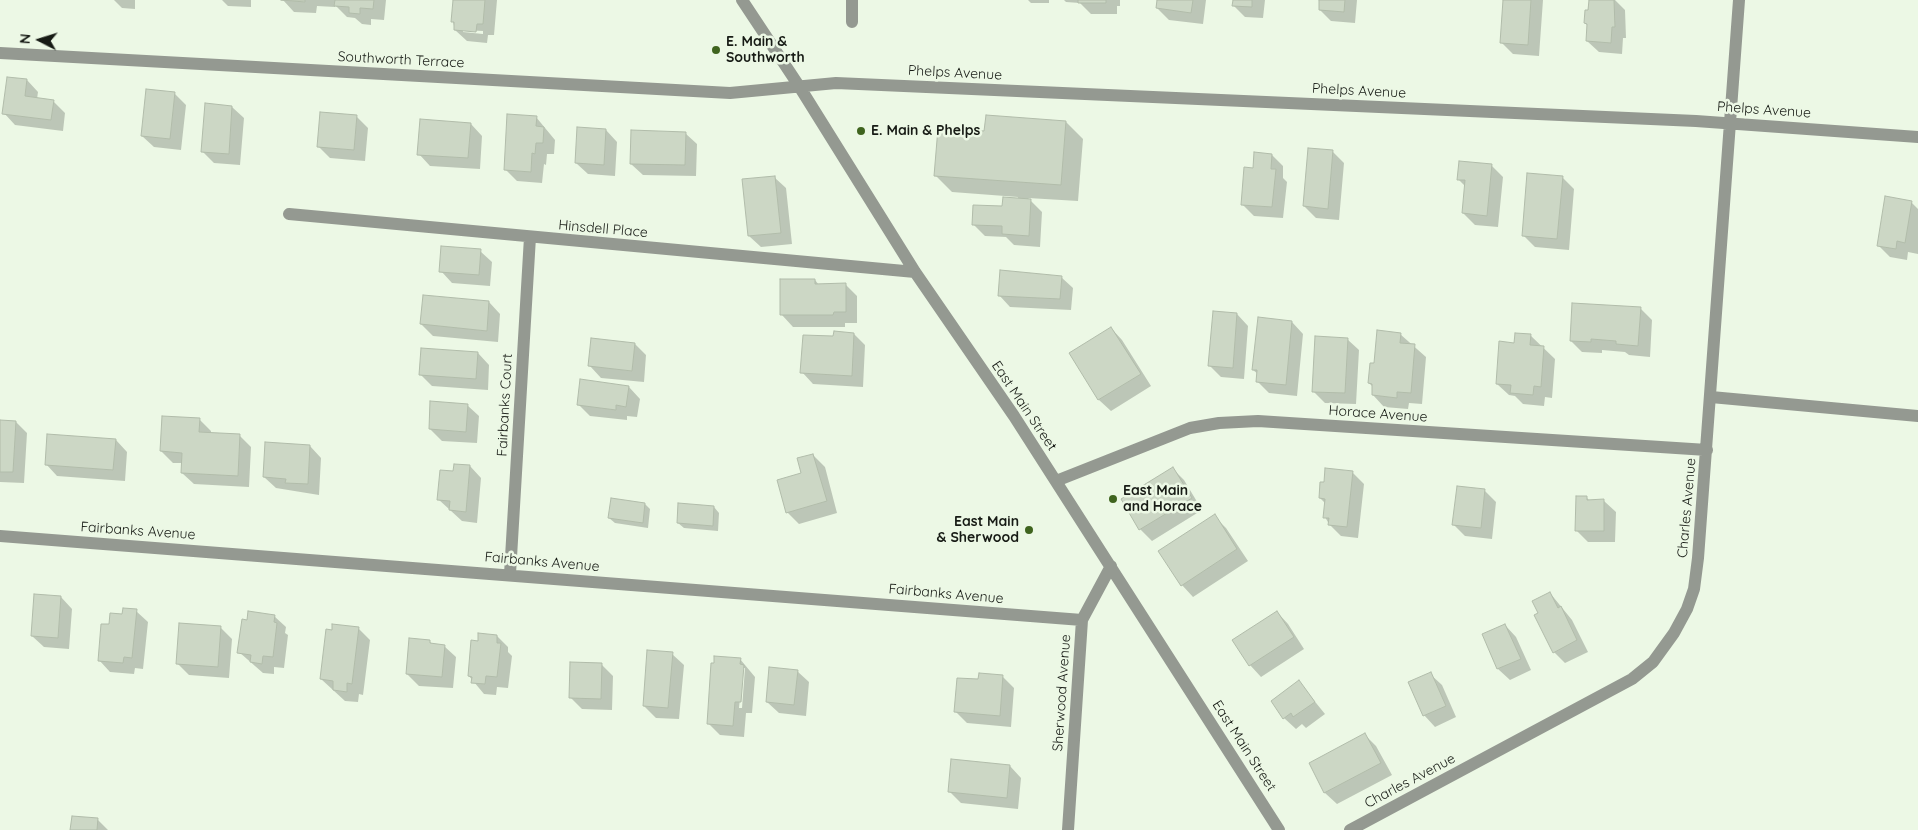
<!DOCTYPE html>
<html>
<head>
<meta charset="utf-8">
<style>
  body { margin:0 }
  #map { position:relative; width:1918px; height:830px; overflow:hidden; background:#ecf8e5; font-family:Quicksand,sans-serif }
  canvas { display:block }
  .north { position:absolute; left:15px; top:15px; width:50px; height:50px; -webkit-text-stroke:4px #ecf8e5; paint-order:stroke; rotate:275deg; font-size:14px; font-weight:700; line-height:20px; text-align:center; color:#171b15 }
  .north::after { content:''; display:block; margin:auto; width:18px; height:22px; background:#171b15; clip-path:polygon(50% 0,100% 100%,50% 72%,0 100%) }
</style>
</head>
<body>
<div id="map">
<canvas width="1918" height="830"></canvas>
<div class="north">N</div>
</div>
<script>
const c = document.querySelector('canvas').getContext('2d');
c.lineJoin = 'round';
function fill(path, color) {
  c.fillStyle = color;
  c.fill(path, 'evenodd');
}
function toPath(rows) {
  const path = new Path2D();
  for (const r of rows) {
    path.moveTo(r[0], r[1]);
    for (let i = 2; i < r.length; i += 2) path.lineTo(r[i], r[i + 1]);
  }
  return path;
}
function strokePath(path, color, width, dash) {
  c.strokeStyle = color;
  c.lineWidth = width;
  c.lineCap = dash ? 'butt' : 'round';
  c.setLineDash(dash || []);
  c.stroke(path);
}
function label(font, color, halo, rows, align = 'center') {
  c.font = font + ' Quicksand,sans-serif';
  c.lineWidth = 5;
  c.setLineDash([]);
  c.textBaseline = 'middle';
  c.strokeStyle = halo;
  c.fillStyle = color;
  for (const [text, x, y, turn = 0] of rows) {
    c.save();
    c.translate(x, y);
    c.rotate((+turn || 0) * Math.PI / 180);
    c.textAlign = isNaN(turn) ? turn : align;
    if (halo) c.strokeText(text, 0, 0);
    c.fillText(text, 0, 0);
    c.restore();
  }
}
const shadow = toPath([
  [114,0,148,0,135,0,135,9,122,8],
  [222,0,251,0,251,7,228,6],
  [283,0,386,0,384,20,371,19,371,25,362,24,355,18,347,17,335,5,335,7,317,6,316,13,294,12],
  [454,0,497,0,494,35,488,35,487,43,467,41,455,30,453,22],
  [463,30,483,31,483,34,463,32],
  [1028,0,1049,0,1049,3,1031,3],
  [1064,0,1120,0,1120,6,1117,6,1117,14,1091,14,1080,3,1066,2],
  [1158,0,1206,0,1203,24,1169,20,1157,8],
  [1234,0,1265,0,1263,18,1245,17,1233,5],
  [1319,0,1357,0,1355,23,1331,21,1320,10],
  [1504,0,1543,0,1539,56,1513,54,1501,42],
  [1590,0,1615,0,1625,10,1626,38,1623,38,1622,54,1599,52,1587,41,1588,26,1585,23],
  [27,80,38,92,37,99,53,101,65,113,63,131,15,125,4,113],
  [174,93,186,105,181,150,154,147,142,136],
  [232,107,244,118,240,165,214,163,202,151],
  [357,117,368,128,365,161,330,158,318,146],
  [536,117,555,140,554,154,547,154,546,165,544,164,542,183,517,181,505,169],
  [1066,122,1083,139,1078,201,1028,198,1042,212,1040,247,1014,245,1006,237,985,236,973,224,1017,200,1018,197,952,192,935,175,985,133],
  [471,124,482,136,480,169,430,166,419,154],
  [606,130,617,142,615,176,588,174,576,163],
  [685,133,697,144,696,176,643,175,631,164],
  [1332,151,1344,163,1339,220,1316,218,1304,206],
  [1272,155,1283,166,1283,178,1287,182,1283,218,1254,216,1242,204,1254,169],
  [1491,165,1503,177,1498,227,1475,225,1463,213,1465,186,1458,179],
  [774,177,786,188,792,244,761,247,749,236],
  [1562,177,1574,189,1569,250,1535,247,1523,235],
  [1911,202,1918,209,1918,254,1908,252,1907,260,1890,257,1878,245],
  [480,251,492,262,490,286,452,283,441,271],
  [1061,277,1073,288,1071,310,1010,307,999,295],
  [815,280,819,285,846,285,857,296,857,323,845,323,845,327,793,327,782,315],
  [424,296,489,302,500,314,498,342,433,336,421,324],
  [1640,308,1652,320,1650,357,1629,355,1625,352,1602,350,1602,353,1582,352,1571,341],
  [1214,312,1237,314,1248,326,1244,379,1221,377,1209,365],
  [1292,322,1303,334,1297,396,1269,393,1257,381,1258,374,1253,370],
  [1111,328,1122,340,1151,386,1111,411,1099,400,1071,354],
  [854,334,865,345,863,387,813,384,802,372,835,338],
  [1400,334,1426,357,1422,404,1409,403,1408,409,1384,407,1373,395,1373,387,1369,383,1376,364],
  [1530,335,1555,359,1552,398,1545,397,1544,406,1523,404,1515,396,1509,395,1497,384,1515,344],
  [1347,339,1359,350,1356,404,1325,403,1313,391],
  [635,344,646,355,644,382,601,378,590,366],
  [478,353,489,365,488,390,432,386,420,374],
  [629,387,640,399,637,417,627,416,627,420,590,416,578,404],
  [467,405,479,416,477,443,442,441,430,429],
  [199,419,211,431,211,433,239,435,251,447,249,487,194,484,182,473,182,463,173,463,161,451],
  [0,421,16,422,27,433,24,483,0,482],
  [116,440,127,452,125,481,57,476,46,464],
  [310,446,321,458,319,495,276,488,264,477],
  [813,455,825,467,837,513,799,524,787,512,802,474],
  [470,466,481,478,477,523,462,521,438,499,454,473],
  [1173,469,1184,480,1202,510,1152,541,1140,529],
  [1352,472,1364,484,1358,538,1341,536,1329,524,1325,517,1326,504,1320,498],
  [1484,490,1496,502,1492,539,1465,536,1454,525],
  [1587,498,1590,501,1604,501,1616,512,1615,542,1588,542,1577,531],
  [645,504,650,509,648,528,615,523,609,518],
  [714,507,719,513,718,531,684,528,678,523],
  [1214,516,1226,528,1248,561,1193,597,1182,585],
  [1550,593,1572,620,1588,652,1565,663,1554,652,1540,614],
  [61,597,72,609,69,649,44,647,32,636],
  [136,611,148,622,143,669,135,668,134,674,110,672,99,660,110,626,123,616],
  [1277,612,1288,624,1304,649,1261,677,1250,665],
  [274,616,286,627,285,633,288,635,284,668,274,667,274,674,263,673,239,652,248,621],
  [1505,625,1516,637,1531,670,1510,680,1498,669,1483,635],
  [220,627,232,639,229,678,189,675,178,664],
  [358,628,370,640,363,695,359,694,358,702,345,701,321,679],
  [497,636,508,647,508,652,512,656,508,688,497,687,496,695,484,694,469,676,479,642],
  [429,641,433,645,444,646,456,657,453,688,419,686,407,674],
  [672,654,684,665,679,719,656,718,644,706],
  [740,659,755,677,752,713,746,713,744,737,720,735,708,723],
  [743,668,745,668,742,708,739,708],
  [602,665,613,676,612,710,582,709,570,697],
  [797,671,809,682,806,716,779,713,767,702],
  [1430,674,1442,685,1456,717,1435,727,1424,715],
  [1002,676,1014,688,1011,727,967,723,956,712,979,681],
  [1299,682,1325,714,1306,728,1302,724,1296,729,1284,718],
  [1365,735,1376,746,1392,775,1337,804,1325,793,1310,764],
  [1010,766,1021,778,1018,809,961,803,950,792],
  [98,820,108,830,71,830]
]);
const building = toPath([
  [281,0,305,0,305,2,281,0],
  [335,0,374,0,373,9,360,8,360,14,349,13,349,7,334,6,335,0],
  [453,0,485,0,483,24,477,24,476,32,454,30,454,22,451,22,453,0],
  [1078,0,1106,0,1106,3,1078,3,1078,0],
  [1157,0,1193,0,1191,13,1156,8,1157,0],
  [1233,0,1252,0,1252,7,1232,6,1233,0],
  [1319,0,1345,0,1344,12,1319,10,1319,0],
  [1503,0,1531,0,1528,45,1500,43,1503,0],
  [1589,0,1614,0,1615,27,1612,27,1611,43,1586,41,1587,24,1584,23,1585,10,1588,10,1589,0],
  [7,77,27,79,25,96,54,100,51,120,2,114,7,77],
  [146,89,175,92,170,139,141,136,146,89],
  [205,103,232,106,229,154,201,152,205,103],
  [320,112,357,115,354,150,317,147,320,112],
  [507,114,537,116,536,126,544,127,543,143,536,143,535,154,532,153,531,172,504,170,507,114],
  [986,115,1066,121,1061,185,934,176,938,128,984,131,986,115],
  [420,119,471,123,468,158,417,155,420,119],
  [577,127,606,129,604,165,575,163,577,127],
  [631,130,686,132,685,165,630,164,631,130],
  [1308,148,1333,150,1328,209,1303,206,1308,148],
  [1254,152,1272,154,1271,169,1276,169,1272,207,1241,205,1244,167,1253,168,1254,152],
  [1459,161,1492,164,1487,216,1462,213,1465,180,1457,180,1459,161],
  [1527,173,1563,176,1557,239,1522,236,1527,173],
  [775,176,781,233,748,236,742,179,775,176],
  [1885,196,1912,201,1905,243,1897,241,1896,249,1877,246,1885,196],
  [1003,197,1031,199,1029,236,1002,234,1002,226,972,225,973,205,1002,206,1003,197],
  [441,246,481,249,479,275,439,272,441,246],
  [1000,270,1062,276,1060,299,998,296,1000,270],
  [780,279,815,279,815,284,846,283,846,312,834,312,833,315,780,315,780,279],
  [423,295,489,301,487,331,420,324,423,295],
  [1572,303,1641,307,1638,346,1616,344,1616,341,1591,339,1591,342,1570,341,1572,303],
  [1213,311,1237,313,1233,368,1208,366,1213,311],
  [1258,317,1292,321,1286,385,1256,382,1257,370,1252,370,1258,317],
  [1111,327,1141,374,1098,400,1069,353,1111,327],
  [1377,330,1401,333,1400,343,1415,344,1411,393,1397,392,1397,398,1372,395,1372,384,1368,383,1370,363,1374,363,1377,330],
  [834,331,854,333,852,376,800,373,803,335,833,336,834,331],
  [1515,333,1531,334,1530,345,1544,346,1541,387,1534,386,1533,395,1510,393,1511,385,1496,384,1499,341,1514,343,1515,333],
  [1315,336,1348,338,1345,393,1312,392,1315,336],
  [591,338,635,343,632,371,588,366,591,338],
  [421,348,478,352,476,379,419,375,421,348],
  [580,379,629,386,626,407,616,405,616,410,577,405,580,379],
  [430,401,468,404,466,432,429,429,430,401],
  [162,416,200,418,199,432,240,434,238,476,181,473,182,453,160,451,162,416],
  [0,420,16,421,13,472,0,472,0,420],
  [47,434,116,439,113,470,45,465,47,434],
  [265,442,310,445,308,484,285,483,286,479,263,477,265,442],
  [813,454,827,501,786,513,777,480,801,473,797,458,813,454],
  [454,464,470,465,466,512,449,510,450,501,437,500,440,470,453,471,454,464],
  [1173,467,1192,498,1139,530,1121,499,1173,467],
  [1325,468,1353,471,1347,527,1328,525,1329,518,1323,518,1325,499,1319,498,1320,482,1324,482,1325,468],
  [1457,486,1485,489,1481,528,1452,525,1457,486],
  [1576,496,1587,496,1587,500,1604,499,1604,531,1575,531,1576,496],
  [611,498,645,503,643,523,608,518,611,498],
  [678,503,714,506,713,526,677,523,678,503],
  [1215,514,1237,549,1181,586,1158,551,1215,514],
  [1550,592,1558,608,1561,606,1577,640,1553,653,1534,615,1538,613,1532,601,1550,592],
  [34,594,61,596,58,638,31,636,34,594],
  [123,608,137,609,132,658,124,657,123,663,98,661,101,624,109,624,110,613,122,614,123,608],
  [248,611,275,615,274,622,277,623,273,657,263,656,262,664,250,662,251,655,237,653,242,619,247,620,248,611],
  [1277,611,1294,637,1249,666,1232,640,1277,611],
  [179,623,221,626,218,667,176,664,179,623],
  [332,624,359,627,352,684,347,683,347,692,333,690,333,681,320,679,326,629,332,630,332,624],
  [1505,624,1521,659,1497,669,1482,634,1505,624],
  [478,633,497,635,497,643,501,643,497,677,486,676,485,684,471,683,472,677,468,676,471,640,478,641,478,633],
  [409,638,430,640,430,643,445,645,442,677,406,674,409,638],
  [647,650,673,652,668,708,643,706,647,650],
  [714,656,741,658,740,664,744,665,741,702,735,702,733,726,707,724,711,663,714,663,714,656],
  [570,662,602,663,601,699,569,698,570,662],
  [769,667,798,670,794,705,766,702,769,667],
  [1431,672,1446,706,1423,716,1408,682,1431,672],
  [979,673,1003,675,1000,716,954,712,957,678,978,679,979,673],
  [1299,680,1315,702,1293,717,1291,713,1283,719,1271,701,1299,680],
  [1365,733,1381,763,1324,793,1309,763,1365,733],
  [951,759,1010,765,1007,798,948,792,951,759],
  [72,816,98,818,97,830,70,830,72,816]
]);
const minor = toPath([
  [742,0,799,86,915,272,1014,416,1279,830],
  [852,0,852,22],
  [0,53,730,93,836,83,1696,121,1918,137],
  [289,214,915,272],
  [1711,397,1918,416],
  [1056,481,1190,428,1219,423,1258,421,1707,450],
  [0,536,1082,620],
  [510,574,530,237],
  [1068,830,1082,620,1111,566],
  [1350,830,1632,679,1653,662,1674,633,1687,609,1694,589,1698,558,1739,0]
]);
const markers = [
  [716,50,5,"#3f641e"],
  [861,131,5,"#3f641e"],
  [1113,499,5,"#3f641e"],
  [1029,530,5,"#3f641e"]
];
const poiNames = [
  ["E. Main &",726,42],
  ["Southworth",726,58],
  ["E. Main & Phelps",871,131],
  ["East Main",1123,491],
  ["and Horace",1123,507],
  ["East Main",1019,522,"right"],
  ["& Sherwood",1019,538,"right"]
];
const streetNames = [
  ["Southworth Terrace",401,60,3],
  ["Phelps Avenue",955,73,3],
  ["Phelps Avenue",1359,91,3],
  ["Phelps Avenue",1764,110,4],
  ["Hinsdell Place",603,229,5],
  ["Fairbanks Court",505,405,-87],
  ["East Main Street",1024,406,56],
  ["Horace Avenue",1378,414,4],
  ["Charles Avenue",1687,508,-85],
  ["Fairbanks Avenue",138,531,4],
  ["Fairbanks Avenue",542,562,5],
  ["Fairbanks Avenue",946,594,5],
  ["Sherwood Avenue",1062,693,-86],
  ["East Main Street",1244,746,57],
  ["Charles Avenue",1410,781,-28]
];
fill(shadow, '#0003');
fill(building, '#ccd7c5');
strokePath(building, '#b1bcaa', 1);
strokePath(minor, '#949991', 12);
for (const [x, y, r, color] of markers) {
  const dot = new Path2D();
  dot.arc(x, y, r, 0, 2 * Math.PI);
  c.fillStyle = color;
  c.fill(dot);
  strokePath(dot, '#ecf8e5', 2);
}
label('bold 14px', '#171b15', '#ecf8e5', poiNames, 'left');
label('14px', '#171b15', '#ecf8e5', streetNames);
</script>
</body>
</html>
